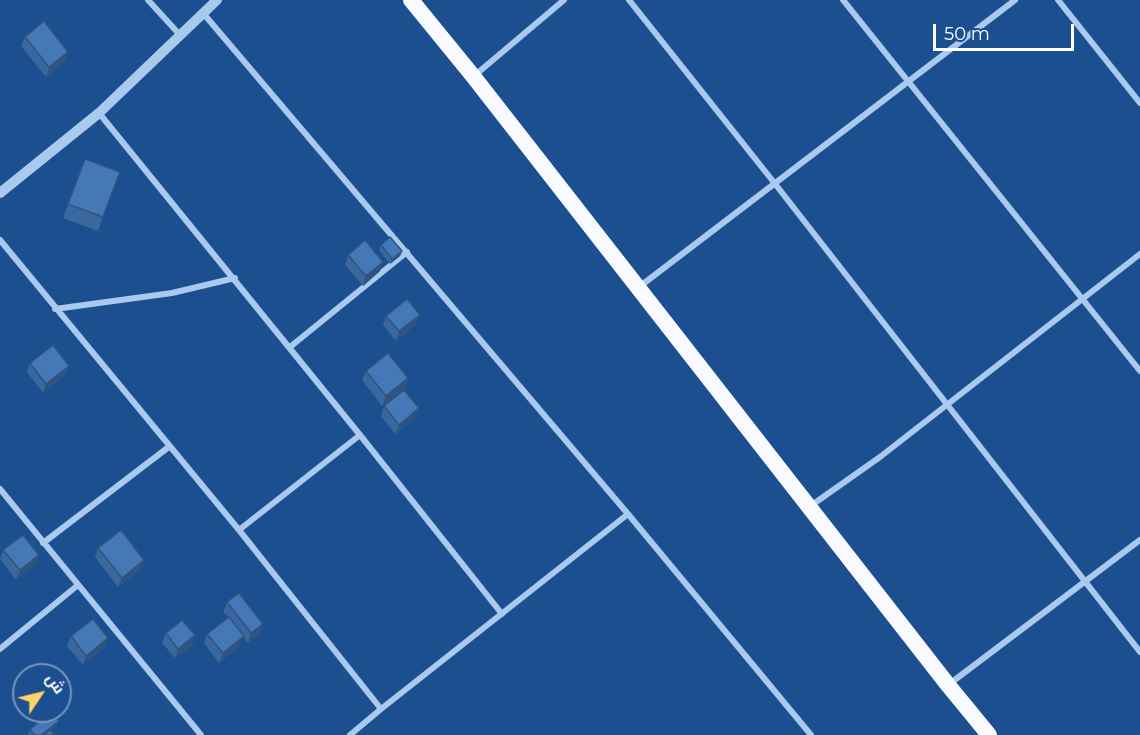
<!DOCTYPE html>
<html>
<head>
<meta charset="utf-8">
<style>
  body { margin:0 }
  #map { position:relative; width:1140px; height:735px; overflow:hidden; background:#1b4f8f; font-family:Montserrat,Cairo,sans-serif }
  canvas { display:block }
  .north { position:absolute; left:12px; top:663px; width:60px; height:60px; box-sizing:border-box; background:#1b4f8f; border:2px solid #7695bc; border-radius:50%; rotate:55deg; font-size:16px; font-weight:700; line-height:24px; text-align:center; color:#fff }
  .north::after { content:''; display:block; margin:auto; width:21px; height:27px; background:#ffd166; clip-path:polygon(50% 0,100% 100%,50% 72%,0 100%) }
  .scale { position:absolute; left:933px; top:24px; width:141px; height:27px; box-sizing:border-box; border:3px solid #fff; border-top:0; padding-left:8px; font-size:18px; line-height:21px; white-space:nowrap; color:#fff; -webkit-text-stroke:4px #1b4f8f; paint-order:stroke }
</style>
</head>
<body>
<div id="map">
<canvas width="1140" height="735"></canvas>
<div class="north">ش</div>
<div class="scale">50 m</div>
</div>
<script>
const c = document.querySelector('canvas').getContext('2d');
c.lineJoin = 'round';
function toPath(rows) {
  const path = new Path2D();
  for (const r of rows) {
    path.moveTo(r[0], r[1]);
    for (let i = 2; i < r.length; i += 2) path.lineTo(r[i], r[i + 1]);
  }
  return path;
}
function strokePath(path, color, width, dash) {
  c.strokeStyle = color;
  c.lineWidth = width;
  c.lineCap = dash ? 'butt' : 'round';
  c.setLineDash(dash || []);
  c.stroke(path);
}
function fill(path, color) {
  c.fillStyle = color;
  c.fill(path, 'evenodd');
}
const minor = toPath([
  [148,0,180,35],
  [629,0,776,185,1140,652],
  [843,0,1140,371],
  [1058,0,1140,103],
  [203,13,628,514,811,735],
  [474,76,564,0],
  [99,113,360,435,502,614],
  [0,240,239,530,381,709],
  [639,287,1015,0],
  [55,309,172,293,235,278],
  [290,347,407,252],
  [0,489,201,735],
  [809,507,880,457,1140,254],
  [239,530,360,435],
  [43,543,170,446],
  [0,649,78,585],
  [948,685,1140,540],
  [350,735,381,709,628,514]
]);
const tertiary = toPath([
  [0,193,99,113,217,0]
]);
const trunk = toPath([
  [411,0,473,76,948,685,989,735]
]);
const wall = toPath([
  [25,37,68,52,65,61,46,77,21,46],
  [85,159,120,172,98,231,63,218],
  [381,245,402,251,400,256,390,264,379,250],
  [348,255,380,271,363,286,345,265],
  [420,315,416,324,396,341,383,325,386,316],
  [30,363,65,375,43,393,27,372],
  [366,371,408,378,405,388,382,406,362,380],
  [384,406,419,408,415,418,395,434,381,416],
  [98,548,141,570,118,587,95,557],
  [3,550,36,564,16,580,0,559],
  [227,602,263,624,260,633,248,643,243,637,240,645,219,663,204,643,207,634,228,617,223,612],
  [166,633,195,635,192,645,175,658,162,643],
  [71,636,108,638,105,647,83,665,67,646],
  [59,721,57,725,50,731,54,735,29,735,28,734,30,729]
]);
const shadedWall = toPath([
  [68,52,65,61,46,77,49,67],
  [402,251,400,256,390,264,392,259],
  [383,262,380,271,363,286,366,276],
  [420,315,416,324,396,341,399,331],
  [69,366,65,375,43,393,46,384],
  [408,378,405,388,382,406,386,396],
  [419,408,415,418,395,434,399,425],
  [39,555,36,564,16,580,20,570],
  [144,560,141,570,118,587,122,578],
  [263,624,260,633,248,643,251,633],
  [195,635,192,645,175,658,178,649],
  [244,636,240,645,219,663,223,653],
  [108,638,105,647,83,665,86,656],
  [59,721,57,725,45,735,41,735]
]);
const building = toPath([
  [44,21,68,52,49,67,25,37,44,21],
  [85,159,120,172,103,217,68,204,85,159],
  [390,237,402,251,392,259,381,245,390,237],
  [365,240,383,262,366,276,348,255,365,240],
  [407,299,420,315,399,331,386,316,407,299],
  [53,345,69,366,46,384,30,363,53,345],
  [388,353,408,378,386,396,366,371,388,353],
  [404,390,419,408,399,425,384,406,404,390],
  [121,530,144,560,122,578,98,548,121,530],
  [23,535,39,555,20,570,3,550,23,535],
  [239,593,263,624,251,633,227,602,239,593],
  [229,617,244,636,223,653,207,634,229,617],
  [93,619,108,638,86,656,71,636,93,619],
  [182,620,195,635,178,649,166,633,182,620],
  [52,712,59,721,41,735,34,735,30,729,52,712],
  [50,730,54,735,44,735,50,730]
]);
strokePath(minor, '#a9c9ee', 6);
strokePath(tertiary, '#a9c9ee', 10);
strokePath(trunk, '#f8faff', 16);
fill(wall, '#3a679d');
fill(shadedWall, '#305480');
fill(building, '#4478b7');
strokePath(building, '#305480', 1.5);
</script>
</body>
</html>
